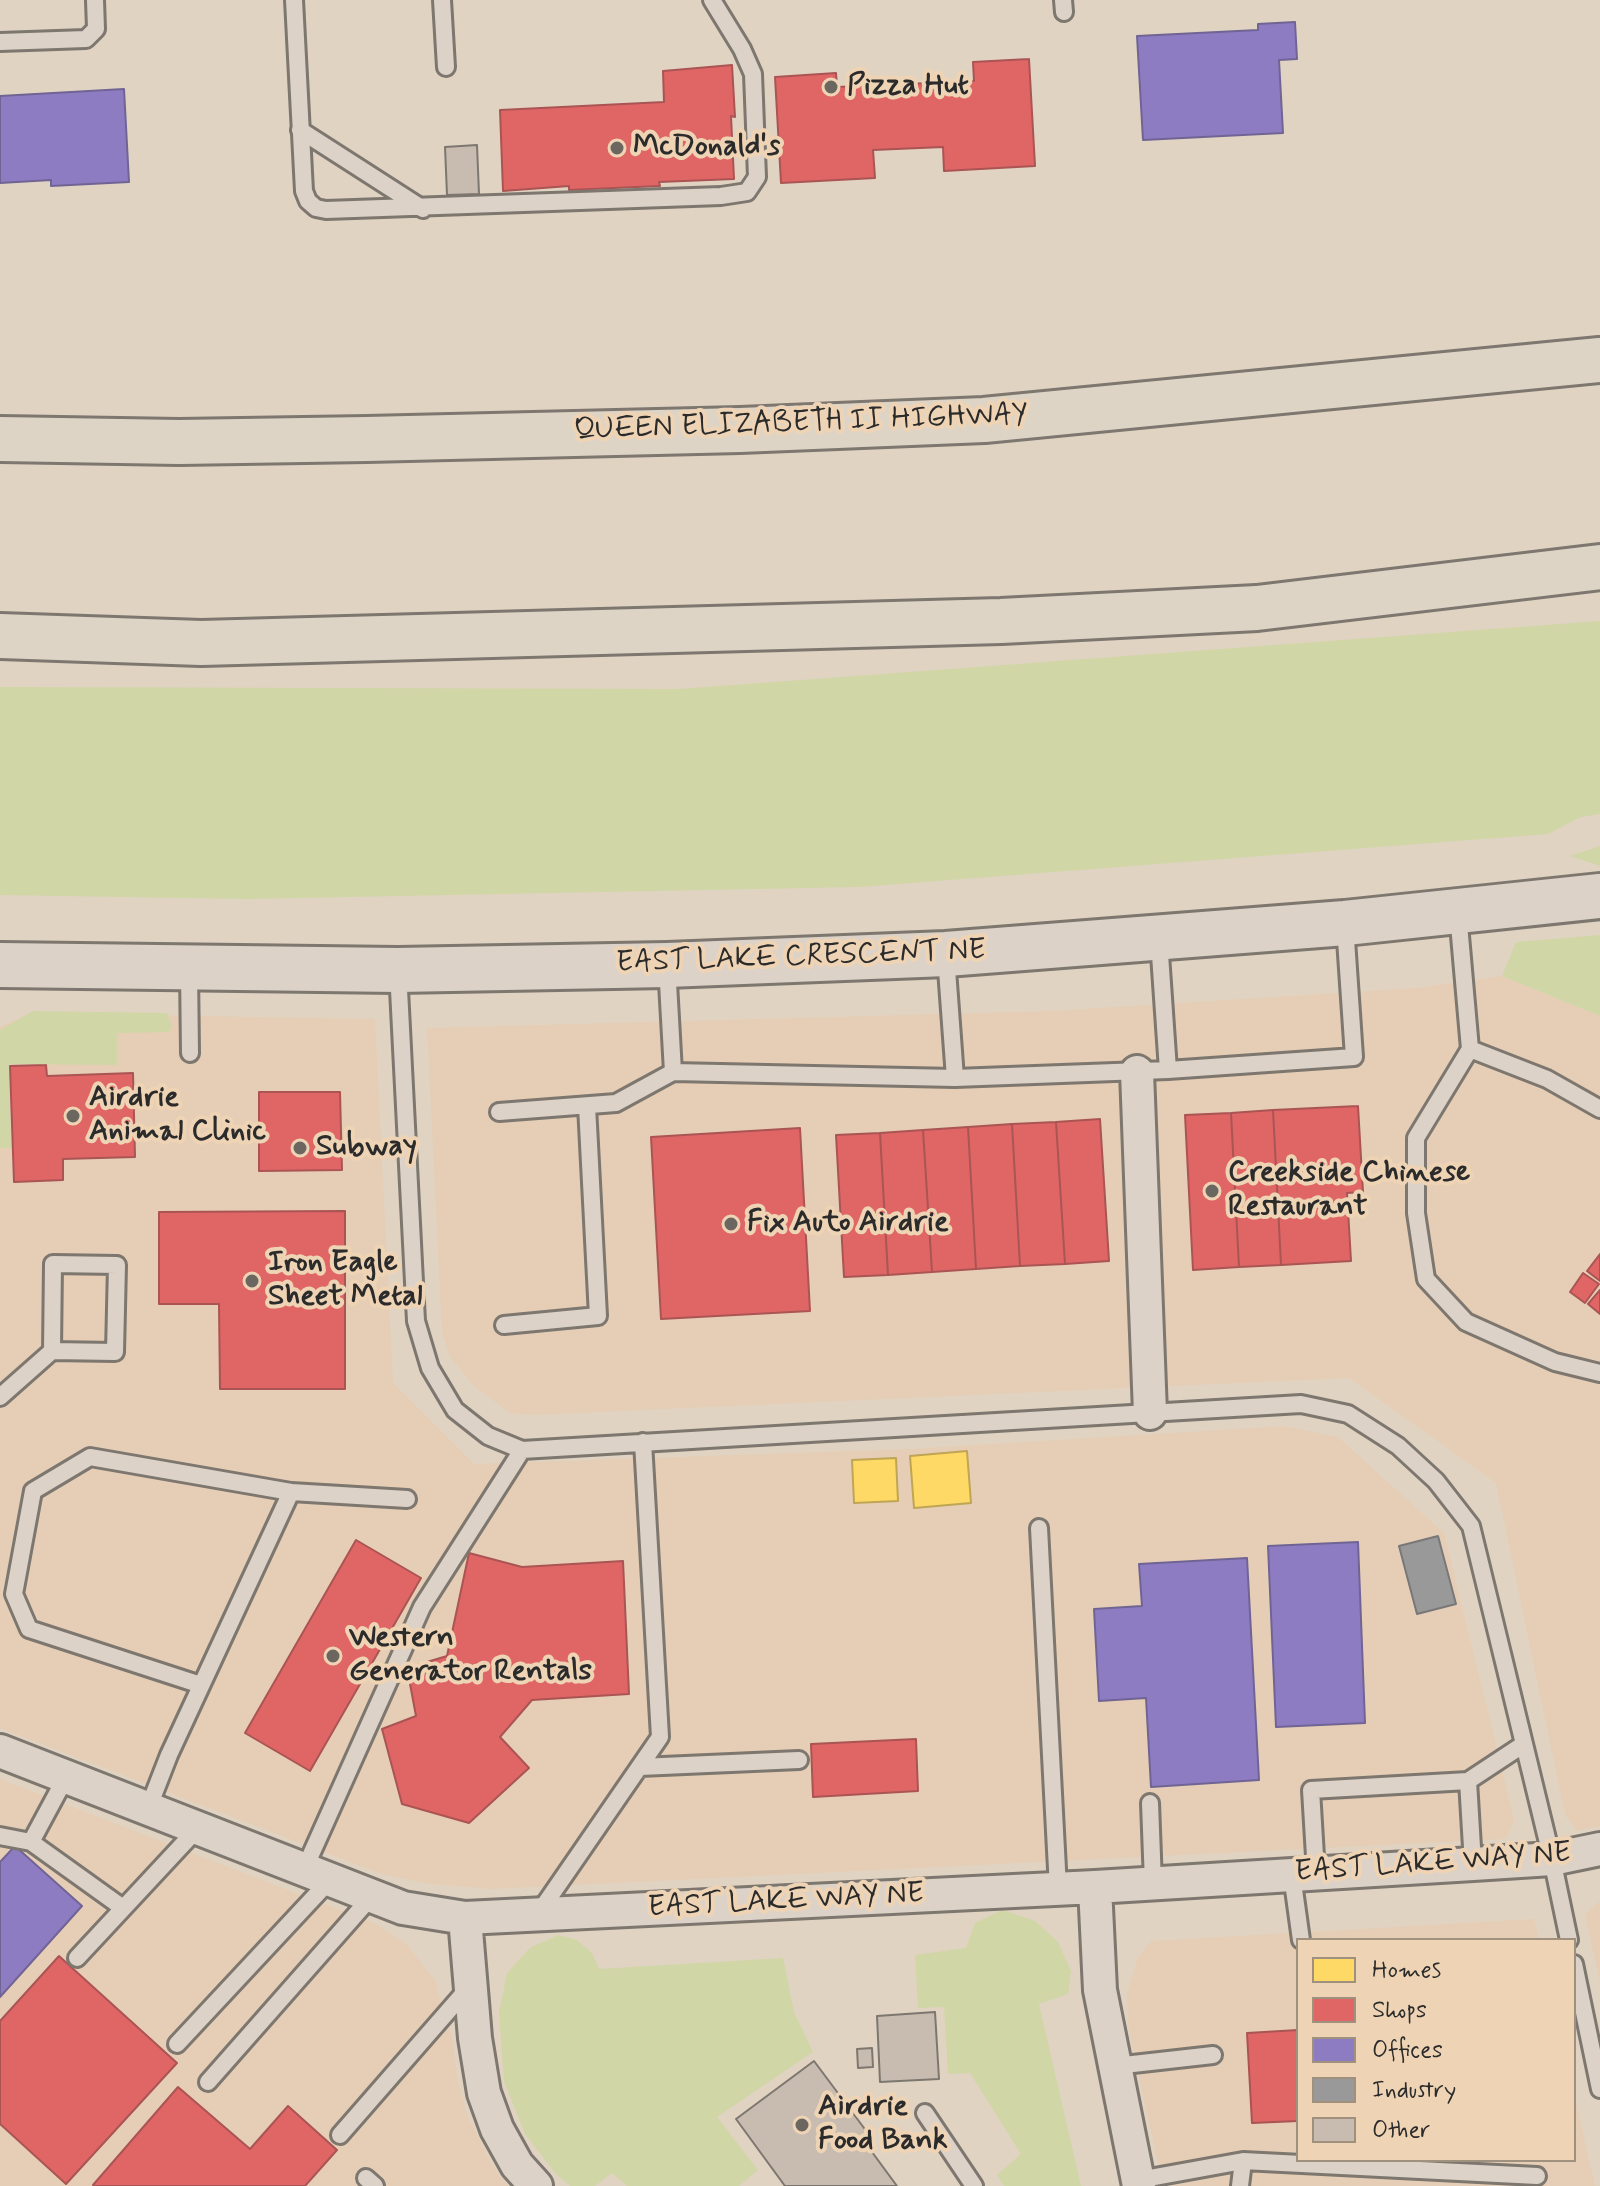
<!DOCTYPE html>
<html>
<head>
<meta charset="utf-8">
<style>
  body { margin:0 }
  #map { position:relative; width:1600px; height:2186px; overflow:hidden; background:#e1d3c2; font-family:Mynerve,sans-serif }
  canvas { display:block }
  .legend { position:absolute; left:1296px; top:1938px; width:280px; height:224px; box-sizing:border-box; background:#eed4b5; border:2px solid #a0907e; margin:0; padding:10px 14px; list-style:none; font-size:24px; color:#2b2b2b }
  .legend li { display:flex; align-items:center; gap:16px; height:40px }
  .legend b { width:40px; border:2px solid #a0907e }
</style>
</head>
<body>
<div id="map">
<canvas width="1600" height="2186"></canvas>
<ul class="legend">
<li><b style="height:22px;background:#ffd966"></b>Homes</li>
<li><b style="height:22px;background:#e06666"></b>Shops</li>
<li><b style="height:22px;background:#8e7cc3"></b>Offices</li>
<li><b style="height:22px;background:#999"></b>Industry</li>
<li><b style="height:22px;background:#c8bbaf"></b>Other</li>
</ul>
</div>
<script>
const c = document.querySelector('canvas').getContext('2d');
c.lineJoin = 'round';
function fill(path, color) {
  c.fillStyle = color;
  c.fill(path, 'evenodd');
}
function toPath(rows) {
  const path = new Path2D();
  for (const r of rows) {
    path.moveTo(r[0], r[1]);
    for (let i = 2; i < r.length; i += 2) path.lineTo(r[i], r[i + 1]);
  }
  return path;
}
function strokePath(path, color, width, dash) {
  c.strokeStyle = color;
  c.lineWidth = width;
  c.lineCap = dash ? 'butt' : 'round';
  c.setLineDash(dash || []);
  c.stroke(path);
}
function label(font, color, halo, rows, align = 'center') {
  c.font = font + ' Mynerve,sans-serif';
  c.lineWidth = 8;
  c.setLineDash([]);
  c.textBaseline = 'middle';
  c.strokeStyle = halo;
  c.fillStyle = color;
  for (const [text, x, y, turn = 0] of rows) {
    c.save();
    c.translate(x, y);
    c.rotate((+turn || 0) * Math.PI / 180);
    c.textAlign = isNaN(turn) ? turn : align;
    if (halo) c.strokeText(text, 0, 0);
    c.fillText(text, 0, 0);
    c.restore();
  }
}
const built = toPath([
  [1502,976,1600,1016,1600,1826,1577,1831,1565,1815,1496,1483,1349,1378,533,1415,510,1413,474,1386,450,1357,442,1332,427,1028,1052,1011,1417,988],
  [31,1013,375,1019,393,1383,474,1464,909,1449,1284,1426,1338,1437,1444,1533,1514,1819,1506,1839,492,1889,430,1884,384,1875,0,1728,0,1027],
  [0,1779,376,1924,406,1944,435,1980,453,2042,458,2081,467,2114,493,2166,508,2186,0,2186],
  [1600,1901,1600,1983,1585,1914],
  [1534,1919,1539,1940,1298,1940,1298,2160,1574,2160,1574,2094,1595,2186,1163,2186,1128,2026,1127,1993,1138,1958,1151,1941]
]);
const green = toPath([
  [1600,621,1600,814,1581,817,1548,834,859,887,247,899,0,895,0,687,679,689],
  [1600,846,1600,866,1570,856],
  [1600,935,1600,1016,1502,976,1516,942],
  [33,1011,167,1013,172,1028,168,1032,117,1033,117,1065,9,1064,11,1148,0,1148,0,1030],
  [1002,1910,1035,1921,1058,1942,1071,1971,1068,1994,1039,2004,1081,2186,1004,2186,997,2175,1021,2154,970,2073,948,2074,944,2007,918,2008,915,1955,966,1948,975,1923],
  [558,1935,577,1940,592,1953,599,1969,783,1958,794,2012,813,2052,717,2117,758,2170,739,2186,627,2186,612,2173,595,2186,570,2186,556,2174,525,2134,504,2081,499,2013,507,1973,530,1948]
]);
const homes = toPath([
  [967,1451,971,1503,914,1508,910,1456,967,1451],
  [896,1458,898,1501,854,1503,852,1460,896,1458]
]);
const shops = toPath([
  [1029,59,1035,166,944,171,943,147,873,150,875,178,781,183,775,77,836,73,837,87,974,81,973,62,1029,59],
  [732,65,735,117,731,116,734,179,659,182,660,186,569,190,569,186,503,191,500,110,664,102,663,71,732,65],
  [46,1065,47,1076,133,1073,135,1157,63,1159,63,1180,14,1182,10,1066,46,1065],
  [259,1092,340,1092,342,1170,259,1171,259,1092],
  [1358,1106,1363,1192,1347,1193,1351,1261,1281,1265,1273,1110,1358,1106],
  [1273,1110,1281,1265,1239,1267,1231,1113,1273,1110],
  [1231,1113,1239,1267,1193,1270,1185,1115,1231,1113],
  [1100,1119,1109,1261,1065,1264,1056,1122,1100,1119],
  [1056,1122,1065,1264,1020,1266,1012,1124,1056,1122],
  [1012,1124,1020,1266,976,1269,968,1127,1012,1124],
  [968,1127,976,1269,932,1272,923,1130,968,1127],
  [800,1128,810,1311,661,1319,651,1137,800,1128],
  [923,1130,932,1272,888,1275,880,1133,923,1130],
  [880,1133,888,1275,844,1277,836,1135,880,1133],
  [345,1211,345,1389,220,1389,219,1304,159,1304,159,1212,345,1211],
  [1600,1254,1600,1281,1587,1271,1600,1254],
  [1583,1273,1599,1284,1585,1303,1570,1292,1583,1273],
  [1600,1290,1600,1314,1588,1304,1600,1290],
  [356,1540,421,1578,310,1771,245,1733,356,1540],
  [469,1553,522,1567,623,1561,629,1694,532,1700,500,1737,529,1768,469,1823,402,1804,382,1729,416,1716,407,1668,447,1656,469,1553],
  [916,1739,918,1791,813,1797,811,1744,916,1739],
  [59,1956,177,2063,66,2184,0,2124,0,2021,59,1956],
  [1298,2030,1298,2121,1252,2123,1247,2033,1298,2030],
  [178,2087,250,2149,288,2106,337,2150,305,2186,95,2186,93,2185,178,2087]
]);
const offices = toPath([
  [1295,22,1297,59,1279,60,1283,133,1143,140,1137,36,1258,30,1258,24,1295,22],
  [124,89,129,182,51,186,51,180,0,183,0,96,124,89],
  [1358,1542,1365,1723,1276,1727,1268,1546,1358,1542],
  [1247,1558,1259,1780,1151,1787,1146,1698,1099,1701,1094,1609,1142,1606,1139,1564,1247,1558],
  [15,1846,82,1906,0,1997,0,1862,15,1846]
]);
const industry = toPath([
  [1438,1536,1456,1604,1417,1614,1399,1546,1438,1536]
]);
const building = toPath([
  [477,145,479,194,447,195,445,147,477,145],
  [935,2012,939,2079,880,2082,877,2016,935,2012],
  [872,2048,873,2067,858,2068,857,2049,872,2048],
  [814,2061,867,2132,861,2137,897,2186,785,2186,736,2119,814,2061]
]);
const lane = toPath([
  [294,0,304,191,308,201,316,208,326,210,721,196,747,192,757,177,753,74,742,49,712,0],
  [442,0,446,67],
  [1063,0,1064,12],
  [0,42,86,39,96,29,95,0],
  [300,130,423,209],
  [1458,913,1470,1049,1416,1138,1416,1213,1426,1279,1466,1322,1555,1362,1600,1373],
  [1159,940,1168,1070],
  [946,956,955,1078],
  [667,965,673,1072,955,1078,1168,1070,1354,1057,1345,925],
  [189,970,190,1053],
  [398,970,416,1321,430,1368,455,1410,488,1436,522,1450,1301,1404,1348,1414,1398,1446,1436,1481,1471,1526,1552,1859,1569,1940],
  [1470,1049,1547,1079,1600,1109],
  [499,1112,616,1103,673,1072],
  [504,1325,598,1316,587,1106],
  [0,1397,52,1351,115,1352,117,1265,53,1264,52,1351],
  [291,1492,407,1499],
  [1039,1528,1058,1888],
  [640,1767,799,1760],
  [1468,1781,1524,1744],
  [1150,1803,1153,1883],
  [148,1809,169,1755,291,1492,90,1457,33,1491,14,1594,29,1629,201,1685],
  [0,1836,31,1842,123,1908],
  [31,1842,66,1777],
  [304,1870,422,1607,522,1450],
  [1316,1873,1311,1790,1468,1781,1473,1864],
  [1292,1875,1301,1940],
  [538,1914,660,1737,643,1442],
  [77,1958,198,1828],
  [1574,1964,1600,2089],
  [177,2044,330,1880],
  [1115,2066,1213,2055],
  [208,2082,372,1896],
  [925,2113,974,2186],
  [340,2135,470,1986],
  [1243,2161,1537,2176],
  [366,2178,375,2186],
  [1138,2180,1243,2161,1240,2186]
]);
const street = toPath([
  [1137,1072,1150,1413],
  [0,1751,403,1908,465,1918,1095,1887,1473,1864,1552,1859,1600,1849],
  [1095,1887,1100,1990,1139,2186],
  [465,1918,475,2038,484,2093,497,2129,517,2165,536,2186]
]);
const secondary = toPath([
  [0,965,398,970,667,965,946,954,1345,923,1600,896]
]);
const highway = toPath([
  [0,439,179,442,367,439,740,430,984,420,1600,360],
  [0,636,201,643,1001,621,1257,608,1600,567]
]);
const markers = [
  [831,87,8,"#6b6660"],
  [617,148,8,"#6b6660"],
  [73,1116,8,"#6b6660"],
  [300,1148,8,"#6b6660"],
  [1212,1191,8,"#6b6660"],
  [731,1224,8,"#6b6660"],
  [252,1281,8,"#6b6660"],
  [333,1656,8,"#6b6660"],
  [802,2125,8,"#6b6660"]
];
const poiNames = [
  ["Pizza Hut",847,87],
  ["McDonald's",633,148],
  ["Airdrie",89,1099],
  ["Animal Clinic",89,1133],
  ["Subway",316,1148],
  ["Creekside Chinese",1228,1174],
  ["Restaurant",1228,1208],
  ["Fix Auto Airdrie",747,1224],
  ["Iron Eagle",268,1264],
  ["Sheet Metal",268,1298],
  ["Western",349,1639],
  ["Generator Rentals",349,1673],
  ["Airdrie",818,2108],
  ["Food Bank",818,2142]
];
const streetNames = [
  ["QUEEN ELIZABETH II HIGHWAY",801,424,-2],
  ["EAST LAKE CRESCENT NE",801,958,-2],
  ["EAST LAKE WAY NE",1433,1864,-4],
  ["EAST LAKE WAY NE",786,1902,-3]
];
fill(built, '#e5ceb5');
fill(green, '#d0d6a5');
fill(homes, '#ffd966');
strokePath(homes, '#bfa554', 2);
fill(shops, '#e06666');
strokePath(shops, '#aa5454', 2);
fill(offices, '#8e7cc3');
strokePath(offices, '#706495', 2);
fill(industry, '#999');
strokePath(industry, '#787878', 2);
fill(building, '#c8bbaf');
strokePath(building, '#7d776f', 2);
strokePath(lane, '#7d776f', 22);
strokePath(street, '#7d776f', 38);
strokePath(secondary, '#7d776f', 50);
strokePath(highway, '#7d776f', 50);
strokePath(lane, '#dcd2c7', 16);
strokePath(street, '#dcd2c7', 32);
strokePath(secondary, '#dcd2c7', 44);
strokePath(highway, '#ded4c6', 44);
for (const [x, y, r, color] of markers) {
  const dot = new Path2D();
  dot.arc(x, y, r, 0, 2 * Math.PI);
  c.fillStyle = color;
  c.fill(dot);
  strokePath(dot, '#eed4b5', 3);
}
label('bold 30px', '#2b2b2b', '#eed4b5', poiNames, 'left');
label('30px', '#2b2b2b', '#eed4b5', streetNames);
</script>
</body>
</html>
